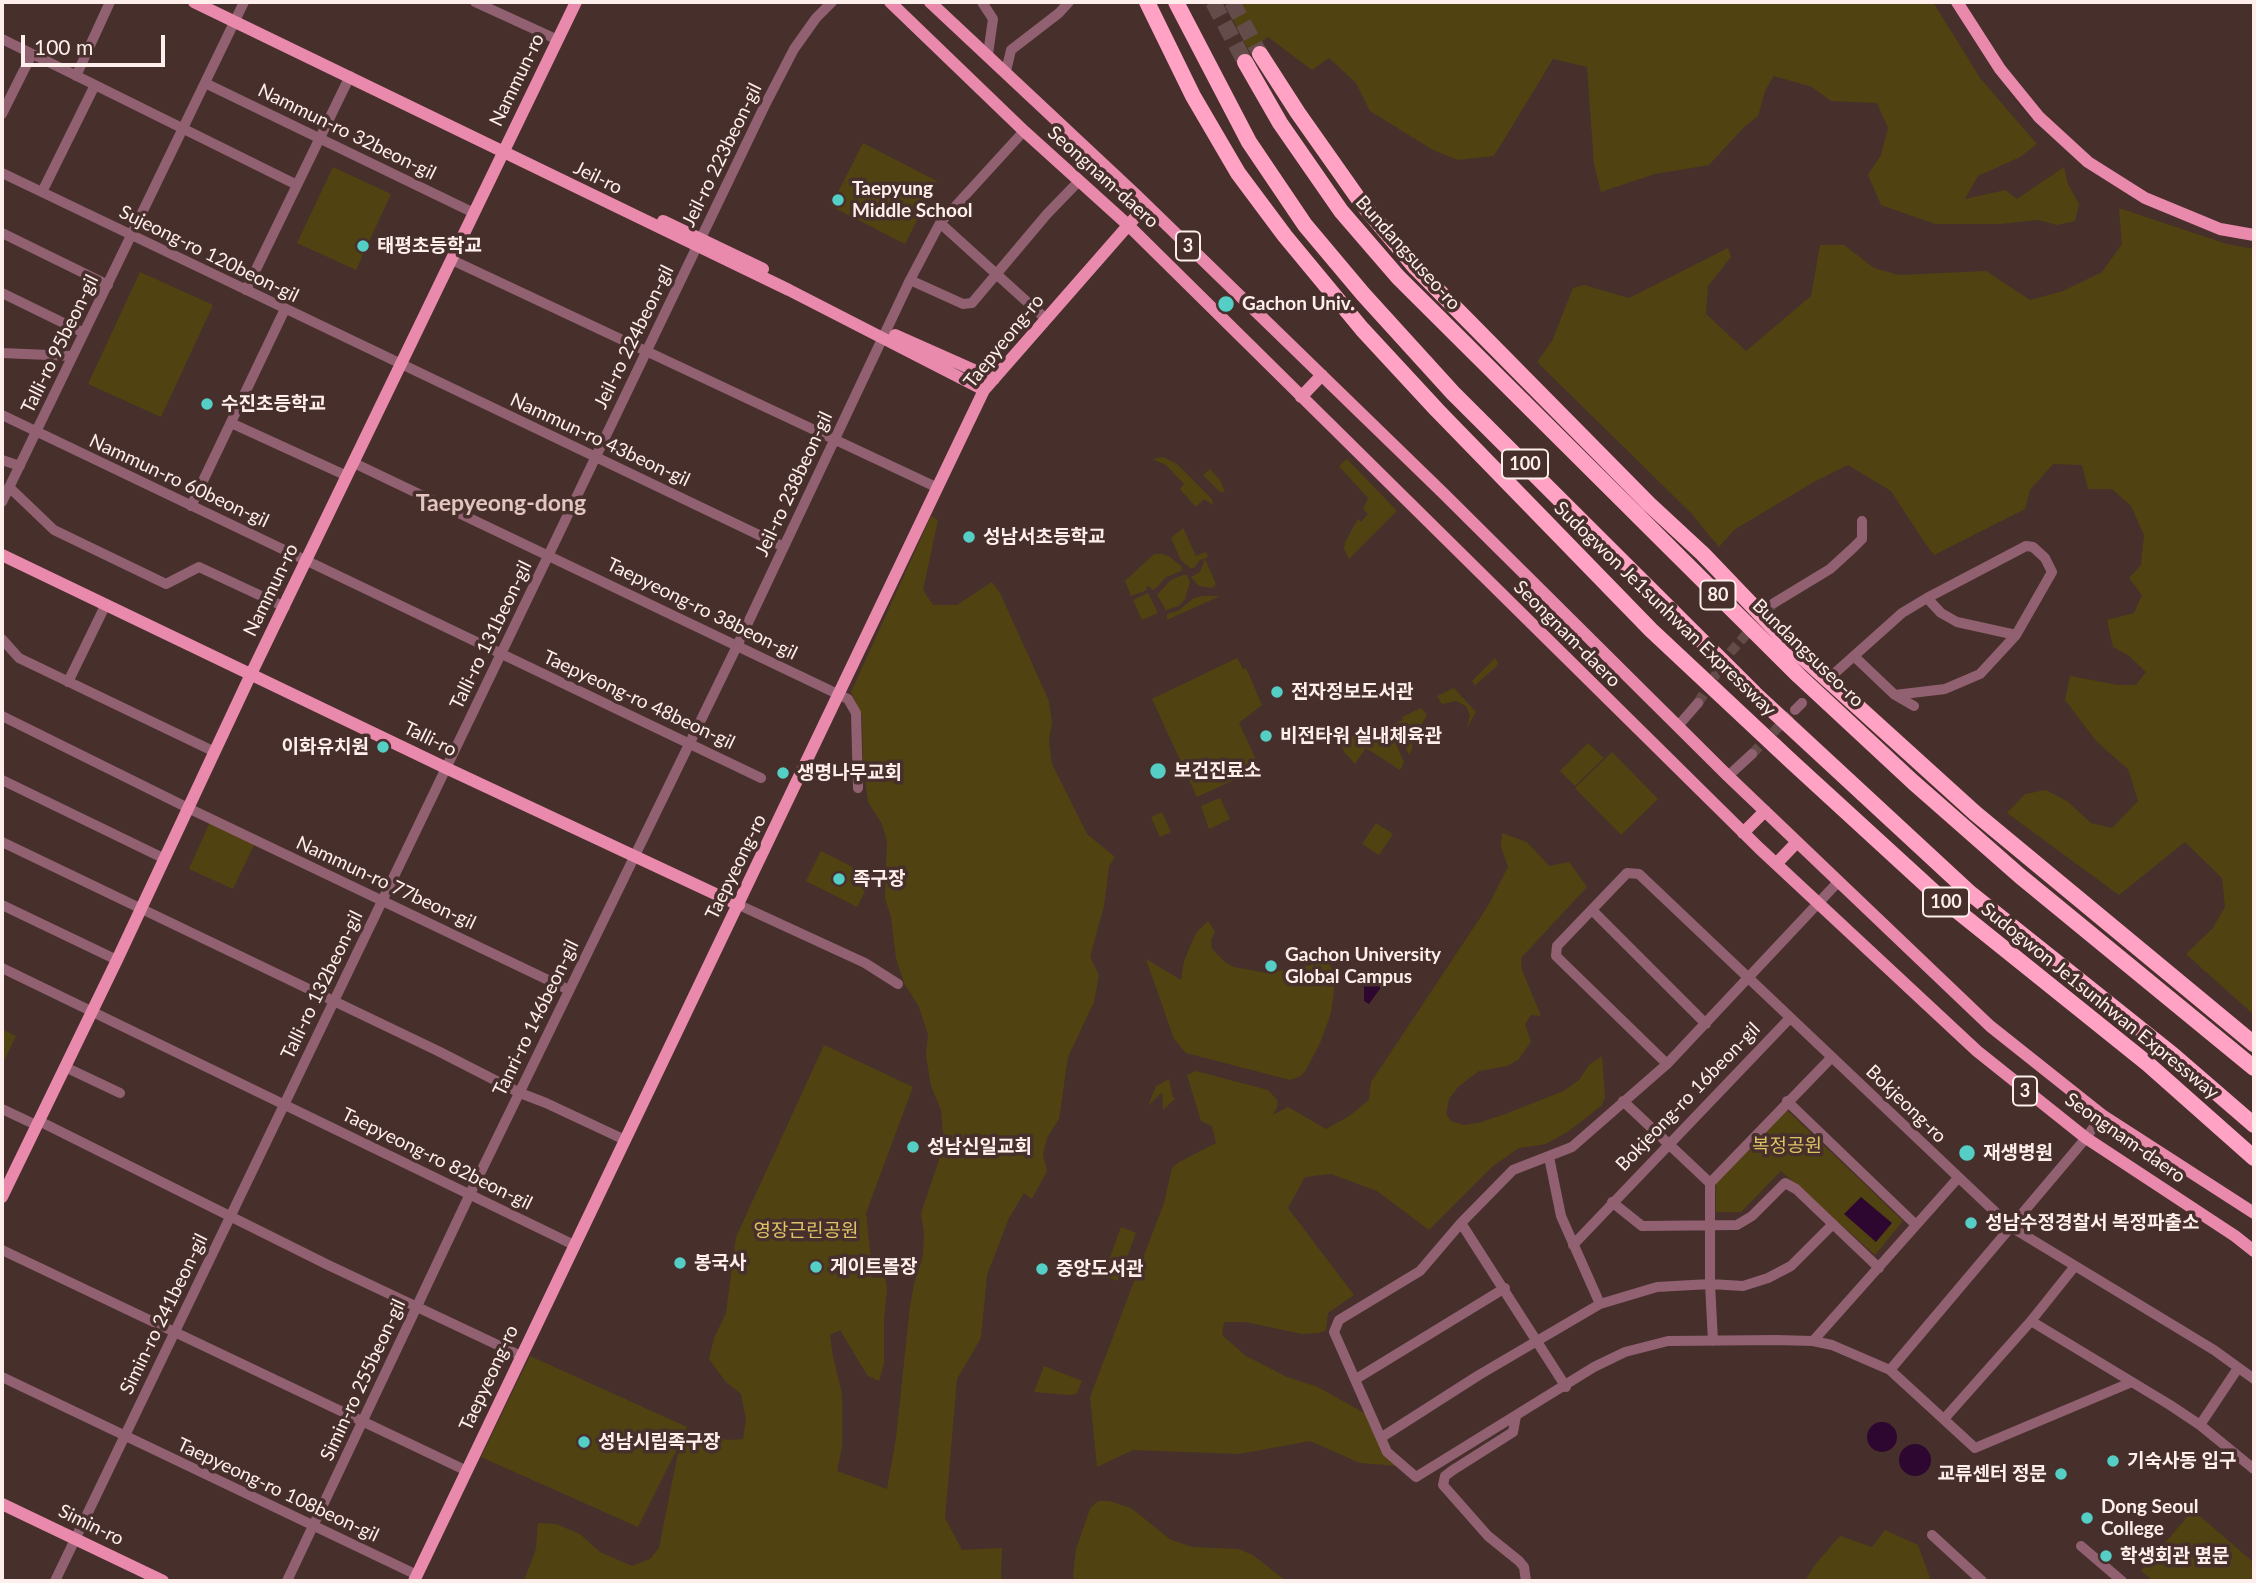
<!DOCTYPE html>
<html>
<head>
<meta charset="utf-8">
<style>
  body { margin:0 }
  #map { position:relative; width:2256px; height:1583px; overflow:hidden; background:#472f2c; font-family:Lato,sans-serif }
  canvas { display:block }
  .frame { position:absolute; inset:0; border:4px solid #ffefec; pointer-events:none }
  .scale { position:absolute; left:21px; top:35px; width:144px; height:32px; box-sizing:border-box; border:4px solid #ffefec; border-top:0; padding-left:9px; font-size:21px; line-height:24px; white-space:nowrap; color:#ffefec; -webkit-text-stroke:5px #472f2c; paint-order:stroke }
</style>
</head>
<body>
<div id="map">
<canvas width="2256" height="1583"></canvas>
<div class="frame"></div>
<div class="scale">100 m</div>
</div>
<script>
const c = document.querySelector('canvas').getContext('2d');
c.lineJoin = 'round';
function fill(path, color) {
  c.fillStyle = color;
  c.fill(path, 'evenodd');
}
function toPath(rows) {
  const path = new Path2D();
  for (const r of rows) {
    if (r.length === 3) {
      path.moveTo(r[0] + r[2], r[1]);
      path.arc(r[0], r[1], r[2], 0, 2 * Math.PI);
      continue;
    }
    path.moveTo(r[0], r[1]);
    for (let i = 2; i < r.length; i += 2) path.lineTo(r[i], r[i + 1]);
  }
  return path;
}
function strokePath(path, color, width, dash) {
  c.strokeStyle = color;
  c.lineWidth = width;
  c.lineCap = dash ? 'butt' : 'round';
  c.setLineDash(dash || []);
  c.stroke(path);
}
function label(font, color, halo, rows, align = 'center') {
  c.font = font + ' Lato,"Noto Sans KR",sans-serif';
  c.lineWidth = 7;
  c.setLineDash([]);
  c.textBaseline = 'middle';
  c.strokeStyle = halo;
  c.fillStyle = color;
  for (const [text, x, y, turn = 0] of rows) {
    c.save();
    c.translate(x, y);
    c.rotate((+turn || 0) * Math.PI / 180);
    c.textAlign = isNaN(turn) ? turn : align;
    if (halo) c.strokeText(text, 0, 0);
    c.fillText(text, 0, 0);
    c.restore();
  }
}
const green = toPath([
  [1224,2,1933,2,1980,78,2037,144,2020,157,1978,176,1965,199,2005,190,2017,199,2064,167,2068,184,2079,204,2075,221,2057,225,2038,220,2000,224,1935,224,1881,205,1868,175,1881,155,1888,128,1877,103,1831,101,1812,87,1774,76,1765,91,1758,116,1744,127,1709,165,1655,174,1601,192,1594,164,1587,67,1553,59,1494,156,1458,160,1433,150,1370,111,1356,83,1329,58,1312,70,1268,37,1249,51],
  [863,143,937,181,905,244,831,206],
  [333,167,391,194,356,270,297,243],
  [2119,208,2227,244,2254,249,2254,1015,2186,954,2212,929,2225,907,2222,878,2185,842,2119,895,2007,813,2025,794,2046,790,2067,801,2091,823,2112,828,2138,801,2128,769,2097,742,2065,700,2070,676,2118,685,2136,685,2146,672,2128,655,2113,647,2107,620,2134,613,2142,595,2129,578,2141,565,2144,535,2131,506,2112,489,2088,489,2082,465,2053,464,2030,490,2025,509,1934,555,1923,540,1891,491,1848,465,1812,483,1734,530,1719,547,1692,514,1537,362,1552,341,1573,288,1584,285,1629,298,1728,248,1731,257,1708,286,1706,314,1746,351,1811,296,1820,245,1844,245,1874,268,1899,275,1986,271,2030,300,2063,291,2102,272,2122,244],
  [140,272,213,305,161,417,88,384],
  [1163,457,1177,464,1212,499,1213,505,1204,499,1196,507,1180,489,1184,484,1166,465,1152,459],
  [1347,459,1397,511,1349,559,1344,549,1345,542,1358,519,1361,522,1368,514,1363,509,1368,498,1339,466],
  [1210,469,1220,480,1225,492,1220,492,1203,475],
  [931,516,938,520,923,590,933,605,957,605,992,582,1000,593,1049,701,1052,722,1049,741,1052,764,1087,834,1115,857,1109,866,1104,906,1090,957,1099,975,1094,1002,1068,1057,1059,1119,1047,1138,1043,1155,1047,1171,1032,1199,1024,1193,1009,1218,987,1275,981,1338,957,1379,945,1518,962,1550,1002,1548,1001,1576,1003,1581,524,1581,536,1549,538,1523,556,1524,580,1534,600,1552,632,1566,650,1559,659,1548,680,1443,638,1527,481,1457,530,1356,687,1427,682,1438,696,1433,728,1440,743,1439,746,1420,741,1394,726,1382,709,1359,714,1338,726,1313,736,1237,824,1045,913,1087,866,1213,873,1278,885,1277,887,1287,884,1321,884,1363,879,1381,867,1375,840,1330,830,1335,833,1357,842,1394,842,1447,837,1471,887,1489,896,1438,910,1306,914,1284,923,1255,924,1232,921,1213,941,1154,943,1134,941,1110,931,1086,926,1056,928,1034,919,1007,904,983,896,958,891,917,885,898,887,841,882,824,868,802,863,762,862,716,851,692],
  [1183,528,1196,556,1206,552,1208,557,1200,560,1194,568,1190,568,1181,560,1171,538],
  [1154,554,1163,554,1170,557,1182,567,1181,571,1166,577,1156,588,1152,590,1149,586,1146,587,1147,590,1131,596,1125,581],
  [1205,559,1216,584,1212,588,1199,586,1191,577,1200,572],
  [1183,575,1187,575,1190,582,1185,599,1179,606,1166,610,1157,595,1171,580],
  [1148,593,1158,613,1142,620,1133,600],
  [1203,596,1220,596,1167,620,1167,614,1178,611,1194,598],
  [1237,658,1243,669,1246,668,1262,705,1239,723,1260,768,1197,797,1152,699],
  [1495,658,1498,663,1496,667,1475,685,1472,681],
  [1454,688,1476,712,1467,728,1470,716,1466,706,1456,701,1442,704,1437,696],
  [1421,708,1427,715,1413,739,1412,749,1409,755,1396,723,1403,720,1402,717],
  [1370,728,1374,736,1389,728,1404,762,1400,770,1366,748,1355,764,1344,752,1340,742],
  [1588,743,1604,758,1575,786,1560,771],
  [1612,752,1658,799,1621,835,1575,788],
  [1220,798,1230,819,1209,829,1201,806],
  [1162,812,1171,832,1160,837,1151,817],
  [210,822,255,843,233,889,189,869],
  [1376,823,1393,834,1379,855,1362,844],
  [1502,833,1527,842,1549,866,1569,862,1587,887,1521,958,1522,970,1541,1016,1531,1015,1525,1024,1531,1042,1518,1060,1507,1066,1479,1071,1459,1086,1449,1099,1446,1114,1451,1121,1464,1125,1478,1123,1505,1114,1564,1091,1580,1079,1589,1065,1602,1056,1605,1098,1601,1106,1569,1131,1546,1144,1519,1148,1493,1166,1429,1230,1377,1191,1331,1174,1305,1177,1288,1208,1354,1295,1328,1313,1326,1330,1319,1333,1302,1334,1245,1322,1224,1322,1222,1335,1246,1356,1287,1377,1318,1387,1366,1414,1397,1466,1360,1463,1310,1441,1239,1454,1133,1450,1097,1467,1090,1397,1164,1203,1172,1168,1179,1162,1216,1143,1212,1126,1201,1121,1187,1075,1196,1071,1268,1090,1278,1101,1277,1108,1272,1115,1288,1107,1326,1129,1349,1116,1369,1100,1371,1082,1488,906,1508,867,1501,847],
  [821,851,872,877,857,907,806,881],
  [1208,921,1215,932,1211,940,1212,949,1225,962,1234,967,1267,973,1328,962,1336,975,1331,1013,1320,1043,1306,1070,1301,1076,1290,1080,1194,1055,1186,1053,1174,1039,1146,959,1181,980,1184,961,1196,933],
  [2,1029,16,1036,2,1065],
  [1169,1079,1173,1098,1176,1098,1163,1110,1162,1092,1148,1106,1156,1086],
  [1786,1109,1903,1221,1875,1255,1781,1171,1741,1212,1716,1212,1716,1180],
  [1121,1227,1136,1233,1118,1281,1103,1276],
  [1044,1366,1082,1381,1077,1393,1071,1395,1034,1392],
  [1098,1501,1109,1501,1131,1508,1171,1540,1193,1547,1238,1549,1253,1555,1286,1581,1075,1581,1073,1576,1076,1549,1090,1509],
  [2193,1510,2254,1563,2254,1581,2153,1581,2141,1571],
  [1885,1530,1918,1545,1931,1581,1805,1581,1814,1566,1840,1536,1872,1547]
]);
const water = toPath([
  [1373,972,1387,976,1388,982,1382,986,1369,1004,1364,1001,1364,980],
  [1861,1197,1892,1223,1876,1242,1844,1214],
  [1882,1437,15],
  [1915,1460,16]
]);
const minorTunnel = toPath([
  [1698,703,1728,655,1774,603],
  [1752,754,1795,710]
]);
const highwayTunnel = toPath([
  [1213,2,1245,62],
  [1232,2,1260,54]
]);
const minor = toPath([
  [475,2,558,40],
  [982,2,993,19,988,54],
  [2,39,297,185],
  [1006,71,1011,50,1059,13,1069,2],
  [76,76,110,2],
  [205,83,474,213],
  [2,114,32,54],
  [2,173,784,547],
  [42,192,95,85],
  [940,223,1046,319],
  [2,233,108,285],
  [452,260,938,488],
  [910,280,963,304,972,303,1047,214,1079,181],
  [246,290,350,76],
  [2,293,84,333],
  [2,353,72,356],
  [2,415,761,778],
  [231,423,347,476],
  [2,460,20,466],
  [354,463,848,699,856,713,858,788],
  [9,487,54,530,166,584,199,567,285,607],
  [2,502,244,2],
  [191,506,285,309],
  [1927,598,2026,546,2033,547,2045,558,2052,572,2016,635],
  [1774,603,1830,569,1853,548,1862,539,1862,521],
  [2,639,19,658,215,752],
  [1855,657,1895,695,1914,706],
  [1836,672,1902,613,1927,598,1941,613,1957,622,2016,635,1980,674,1945,689,1895,695],
  [68,682,106,604],
  [1795,710,1802,703],
  [2,716,188,808,569,990],
  [1678,726,1698,703],
  [1728,776,1752,754],
  [2,780,163,858],
  [2,842,438,1051,520,1093,546,1103,625,1140],
  [1839,881,1667,1064,1572,1147,1513,1170,1461,1223,1420,1271,1339,1320,1334,1332,1387,1452,1416,1477,1594,1367,1625,1352,1668,1341,1776,1340,1813,1341,1832,1345,1890,1370,1975,1448,2132,1382],
  [2,905,117,960],
  [739,905,865,963,898,984],
  [1592,910,1706,1024],
  [2,968,574,1245],
  [1667,1064,1556,956,1557,946,1627,873,1639,874,2011,1227,2214,1350,2254,1379],
  [65,1067,120,1093],
  [1623,1101,1710,1183],
  [1787,1101,1916,1225],
  [2,1109,36,1125],
  [39,1121,326,1264,521,1356],
  [1549,1157,1561,1216,1600,1304],
  [1612,1202,1642,1226,1737,1225,1752,1216,1785,1183,1796,1189,1879,1268],
  [1461,1223,1566,1387],
  [1573,1245,1790,1018],
  [2,1250,467,1471],
  [2031,1321,2170,1405,2200,1425,2254,1469],
  [1713,1341,1710,1284,1710,1183,1832,1057],
  [1813,1341,1958,1178],
  [1890,1370,2086,1138,2102,1115],
  [2,1377,417,1575],
  [1356,1379,1505,1288],
  [1516,1416,1513,1432,1453,1470,1445,1476,1443,1485,1488,1536,1519,1561,1524,1567,1526,1581],
  [1944,1419,2031,1321,2075,1266],
  [2200,1425,2238,1368],
  [1382,1437,1479,1375,1600,1304,1657,1287,1710,1284,1743,1286,1768,1278,1791,1266,1833,1224],
  [1932,1535,1982,1581],
  [2081,1546,2122,1581],
  [55,1581,765,105,794,49,816,18,832,2],
  [287,1581,470,1194,737,646,910,280,940,223,1024,131]
]);
const major = toPath([
  [194,2,789,290,984,390],
  [890,2,1024,131,1128,225,1759,848,1977,1051,2086,1138,2235,1236,2254,1251],
  [930,2,1136,195,1443,493,1728,776,1990,1026,2102,1115,2254,1213],
  [1957,2,2000,69,2039,117,2088,162,2145,198,2220,229,2254,235],
  [663,221,763,269],
  [895,335,994,379],
  [1301,397,1322,375],
  [2,555,446,768,739,905],
  [1743,833,1765,811],
  [1776,864,1797,842],
  [2,1197,117,960,251,674,576,2],
  [2,1504,163,1581],
  [414,1581,984,390,1146,205]
]);
const highway = toPath([
  [1147,2,1193,96,1238,173,1285,236,1362,329,1437,410,1651,630,1792,762,1935,893,2148,1064,2254,1158],
  [1176,2,1249,142,1305,225,1363,294,1453,393,1755,694,1970,893,2173,1055,2254,1125],
  [1260,54,1298,113,1360,201,1416,268,1649,504,1703,554,1793,648,1975,813,2254,1044],
  [1245,62,1280,123,1341,211,1398,277,1799,676,1913,782,2020,876,2254,1068]
]);
const markers = [
  [838,200,7,"#55cec6"],
  [363,246,7,"#55cec6"],
  [1226,304,9,"#55cec6"],
  [207,404,7,"#55cec6"],
  [969,537,7,"#55cec6"],
  [1277,692,7,"#55cec6"],
  [1266,736,7,"#55cec6"],
  [383,747,7,"#55cec6"],
  [1158,771,9,"#55cec6"],
  [783,773,7,"#55cec6"],
  [839,879,7,"#55cec6"],
  [1271,966,7,"#55cec6"],
  [913,1147,7,"#55cec6"],
  [1967,1153,9,"#55cec6"],
  [1971,1223,7,"#55cec6"],
  [680,1263,7,"#55cec6"],
  [816,1267,7,"#55cec6"],
  [1042,1269,7,"#55cec6"],
  [584,1442,7,"#55cec6"],
  [2113,1461,7,"#55cec6"],
  [2061,1474,7,"#55cec6"],
  [2087,1518,7,"#55cec6"],
  [2106,1556,7,"#55cec6"]
];
const shields = [
  [1188,246,24],
  [1525,464,46],
  [1718,595,35],
  [1946,902,46],
  [2025,1091,24]
];
const shieldNames = [
  ["3",1188,246],
  ["100",1525,464],
  ["80",1718,595],
  ["100",1946,902],
  ["3",2025,1091]
];
const streetNames = [
  ["Nammun-ro",517,80,-64],
  ["Nammun-ro 32beon-gil",347,132,26],
  ["Jeil-ro 223beon-gil",722,155,-64],
  ["Seongnam-daero",1103,177,42],
  ["Jeil-ro",598,178,26],
  ["Bundangsuseo-ro",1408,253,48],
  ["Sujeong-ro 120beon-gil",209,254,26],
  ["Jeil-ro 224beon-gil",634,337,-64],
  ["Taepyeong-ro",1004,341,-51],
  ["Talli-ro 95beon-gil",60,344,-64],
  ["Nammun-ro 43beon-gil",600,440,25],
  ["Nammun-ro 60beon-gil",179,481,25],
  ["Jeil-ro 238beon-gil",794,484,-65],
  ["Nammun-ro",271,590,-64],
  ["Taepyeong-ro 38beon-gil",702,609,26],
  ["Sudogwon Je1sunhwan Expressway",1665,609,44],
  ["Seongnam-daero",1567,634,45],
  ["Talli-ro 131beon-gil",491,635,-64],
  ["Bundangsuseo-ro",1808,653,44],
  ["Taepyeong-ro 48beon-gil",639,700,25],
  ["Talli-ro",430,739,26],
  ["Taepyeong-ro",736,867,-64],
  ["Nammun-ro 77beon-gil",386,883,25],
  ["Talli-ro 132beon-gil",322,985,-64],
  ["Sudogwon Je1sunhwan Expressway",2100,1001,39],
  ["Tanri-ro 146beon-gil",536,1018,-64],
  ["Bokjeong-ro 16beon-gil",1688,1097,-46],
  ["Bokjeong-ro",1906,1104,44],
  ["Seongnam-daero",2125,1138,35],
  ["Taepyeong-ro 82beon-gil",437,1159,26],
  ["Simin-ro 241beon-gil",164,1314,-64],
  ["Taepyeong-ro",489,1378,-65],
  ["Simin-ro 255beon-gil",363,1380,-65],
  ["Taepyeong-ro 108beon-gil",278,1490,25],
  ["Simin-ro",91,1525,26]
];
const poiNames = [
  ["Taepyung",852,189],
  ["Middle School",852,211],
  ["태평초등학교",377,246],
  ["Gachon Univ.",1242,304],
  ["수진초등학교",221,404],
  ["성남서초등학교",983,537],
  ["전자정보도서관",1291,692],
  ["비전타워 실내체육관",1280,736],
  ["이화유치원",369,747,"right"],
  ["보건진료소",1174,771],
  ["생명나무교회",797,773],
  ["족구장",853,879],
  ["Gachon University",1285,955],
  ["Global Campus",1285,977],
  ["성남신일교회",927,1147],
  ["재생병원",1983,1153],
  ["성남수정경찰서 복정파출소",1985,1223],
  ["봉국사",694,1263],
  ["게이트볼장",830,1267],
  ["중앙도서관",1056,1269],
  ["성남시립족구장",598,1442],
  ["기숙사동 입구",2127,1461],
  ["교류센터 정문",2047,1474,"right"],
  ["Dong Seoul",2101,1507],
  ["College",2101,1529],
  ["학생회관 몊문",2120,1556]
];
const parkNames = [
  ["복정공원",1787,1146],
  ["영장근린공원",806,1231]
];
const quarterNames = [
  ["Taepyeong-dong",501,504]
];
fill(green, '#504311');
fill(water, '#2d0730');
strokePath(minorTunnel, '#634c49', 10, [10, 5]);
strokePath(highwayTunnel, '#634c49', 16, [16, 8]);
strokePath(minor, '#916172', 10);
strokePath(major, '#e989ac', 12);
strokePath(highway, '#ffa2c3', 16);
for (const [x, y, r, color] of markers) {
  const dot = new Path2D();
  dot.arc(x, y, r, 0, 2 * Math.PI);
  c.fillStyle = color;
  c.fill(dot);
  strokePath(dot, '#472f2c', 2.5);
}
for (const [x, y, w] of shields) {
  const box = new Path2D();
  box.roundRect(x - w / 2, y - 14.5, w, 29, 5);
  c.fillStyle = '#472f2c';
  c.fill(box);
  strokePath(box, '#ffefec', 2);
}
label('bold 18px', '#ffefec', null, shieldNames);
label('19px', '#ffefec', '#472f2c', streetNames);
label('bold 19px', '#ffefec', '#472f2c', poiNames, 'left');
label('19px', '#ddc266', '#472f2c', parkNames);
label('bold 23px', '#e3c5c0', '#472f2c', quarterNames);
</script>
</body>
</html>
